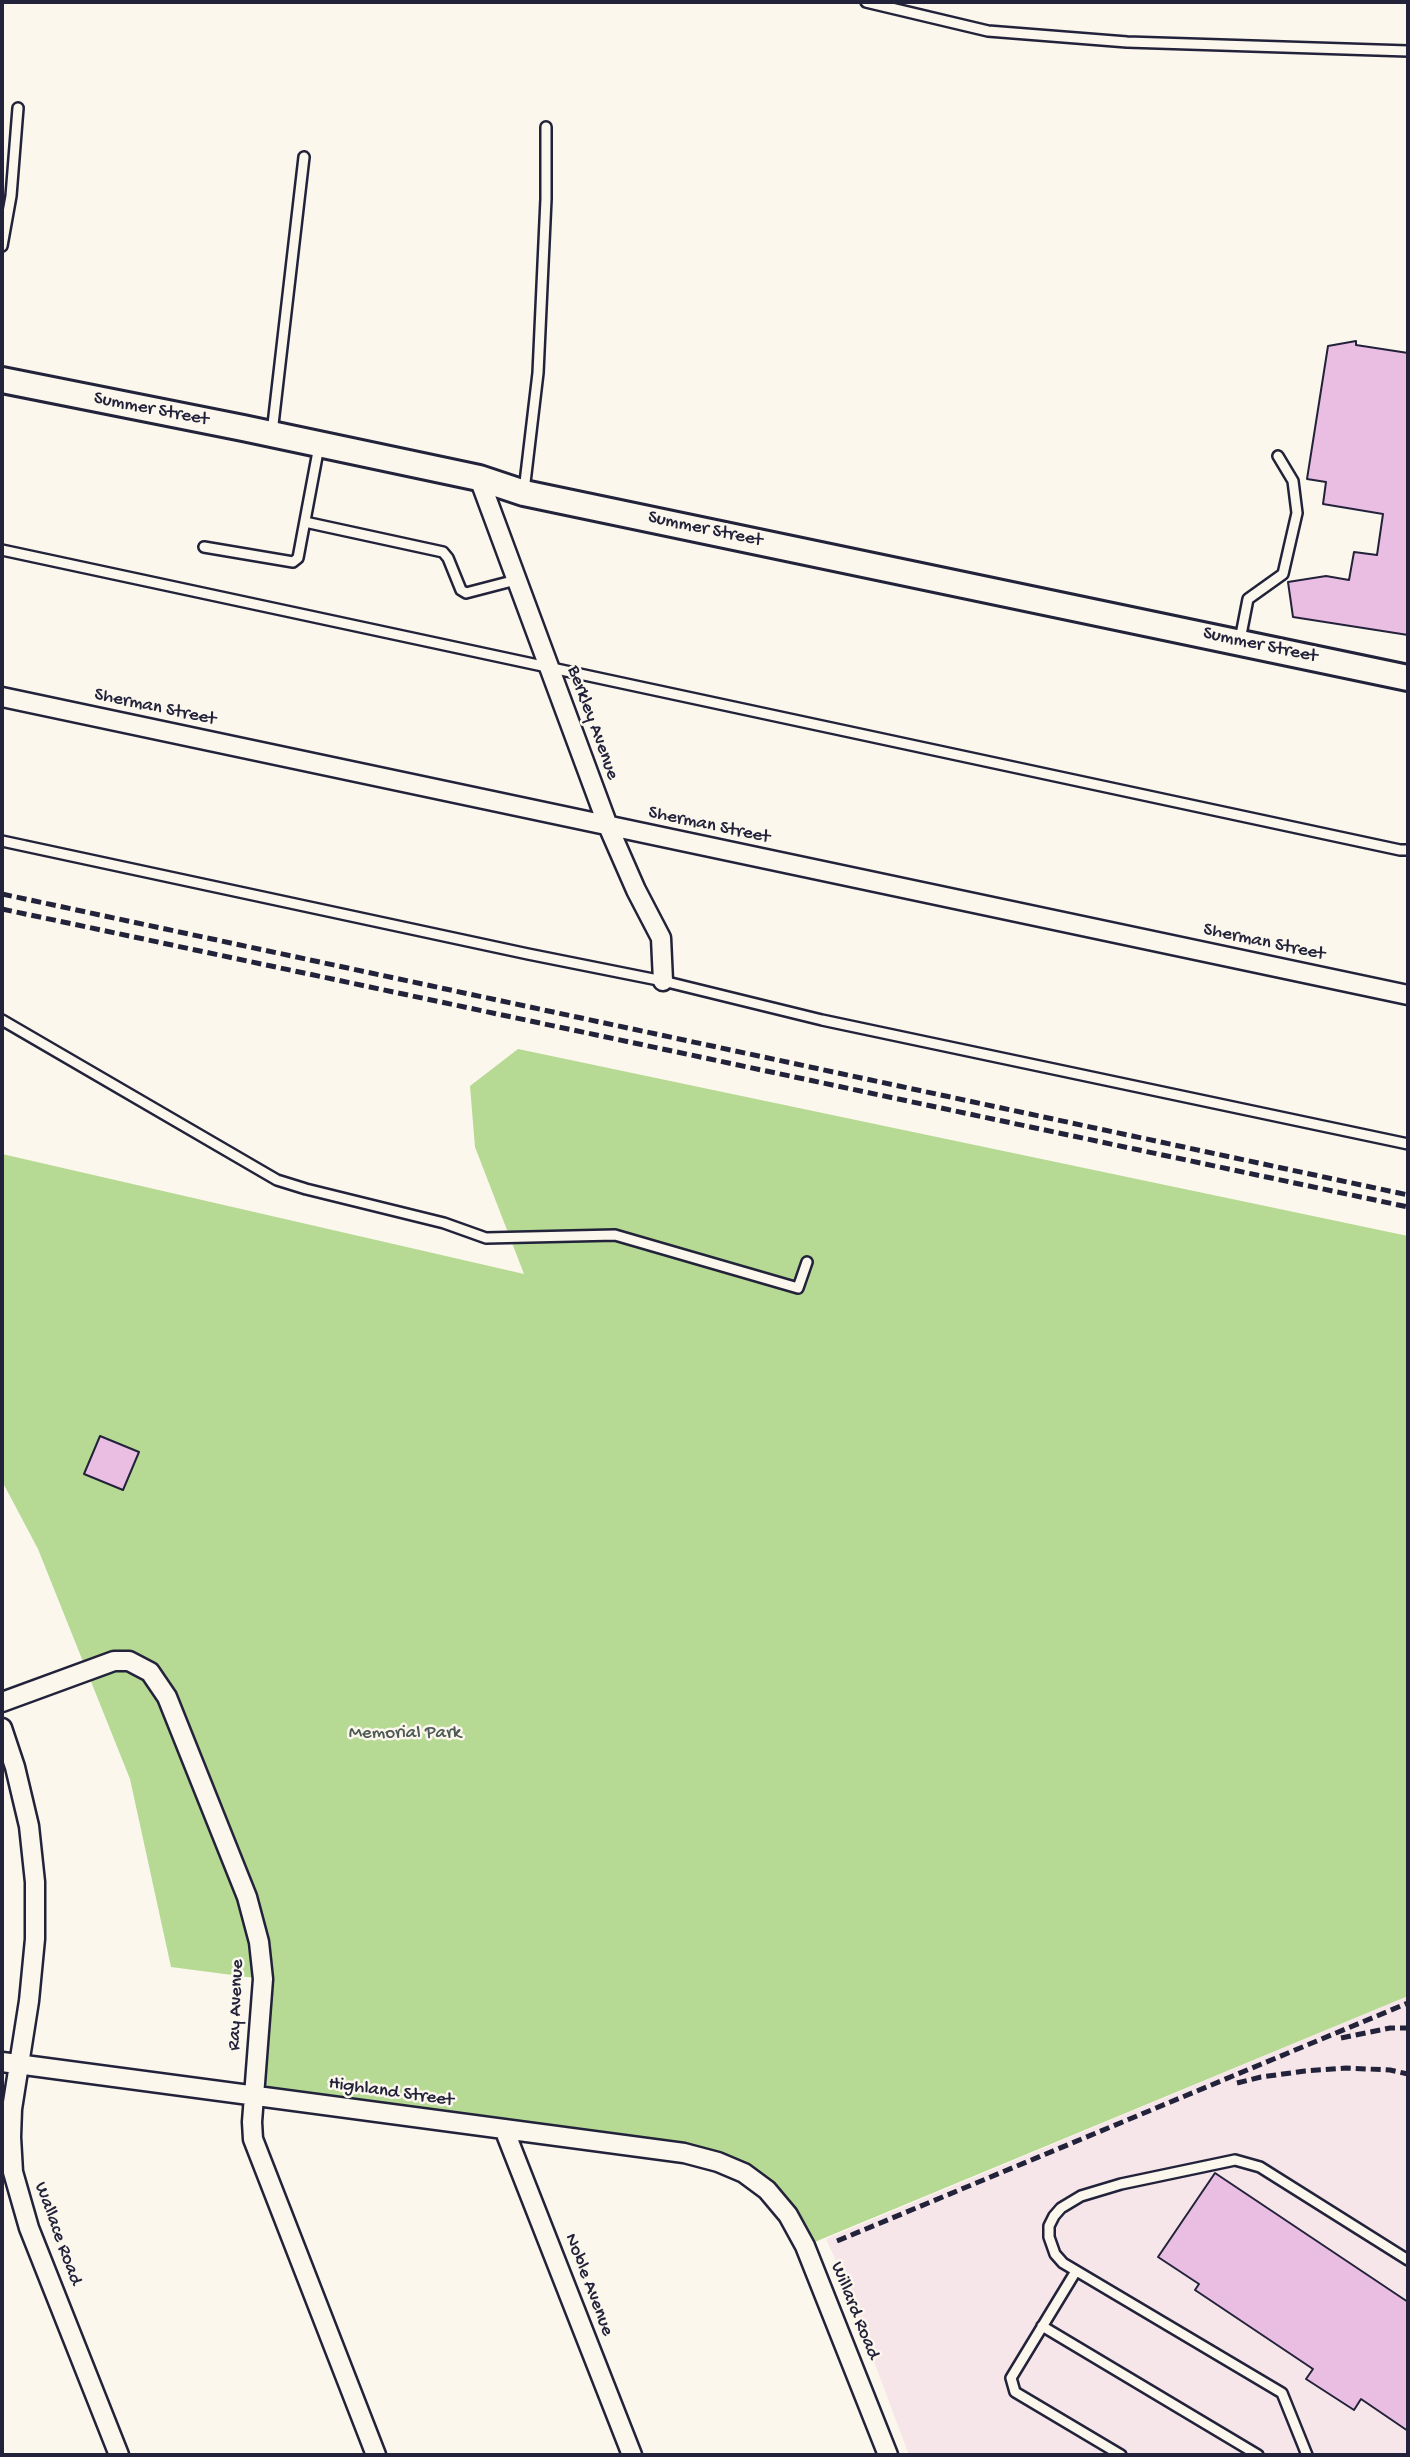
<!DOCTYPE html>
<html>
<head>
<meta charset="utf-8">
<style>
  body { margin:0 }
  #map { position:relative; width:1410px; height:2457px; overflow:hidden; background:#fbf7ec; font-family:"Gochi Hand",sans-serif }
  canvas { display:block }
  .frame { position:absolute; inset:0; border:4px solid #22223b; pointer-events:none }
</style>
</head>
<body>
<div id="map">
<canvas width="1410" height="2457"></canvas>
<div class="frame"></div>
</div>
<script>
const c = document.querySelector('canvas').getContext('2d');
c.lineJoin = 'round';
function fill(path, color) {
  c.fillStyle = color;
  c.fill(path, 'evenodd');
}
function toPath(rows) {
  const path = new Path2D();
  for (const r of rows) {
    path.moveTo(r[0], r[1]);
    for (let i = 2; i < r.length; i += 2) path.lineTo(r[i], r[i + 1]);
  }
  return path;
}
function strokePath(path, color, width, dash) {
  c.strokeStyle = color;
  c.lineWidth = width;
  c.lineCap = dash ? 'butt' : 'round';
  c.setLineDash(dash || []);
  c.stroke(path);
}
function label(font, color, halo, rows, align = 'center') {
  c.font = font + ' "Gochi Hand",sans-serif';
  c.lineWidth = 5;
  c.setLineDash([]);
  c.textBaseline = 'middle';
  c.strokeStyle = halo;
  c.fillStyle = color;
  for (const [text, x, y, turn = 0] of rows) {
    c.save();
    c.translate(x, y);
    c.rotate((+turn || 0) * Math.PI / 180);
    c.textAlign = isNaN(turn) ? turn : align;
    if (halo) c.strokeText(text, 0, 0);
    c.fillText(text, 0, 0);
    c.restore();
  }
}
const built = toPath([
  [1408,1996,1408,2455,909,2455,837,2263,826,2239]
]);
const green = toPath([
  [518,1049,1408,1236,1408,1996,805,2246,788,2215,718,2162,254,2096,263,1979,171,1967,130,1779,38,1549,2,1481,2,1154,524,1274,475,1147,470,1086]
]);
const building = toPath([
  [1356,341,1356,345,1408,353,1408,635,1293,617,1288,582,1326,576,1349,580,1354,552,1377,555,1383,514,1323,504,1326,482,1307,479,1328,346,1356,341],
  [100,1436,139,1452,123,1490,84,1474,100,1436],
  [1215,2173,1408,2302,1408,2431,1361,2399,1354,2410,1306,2379,1313,2369,1195,2290,1199,2284,1158,2257,1215,2173]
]);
const lane = toPath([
  [866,2,988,31,1127,42,1408,51],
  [2,246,11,196,18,108],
  [272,433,304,157],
  [524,491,538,373,546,199,546,127],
  [305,522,443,552,448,558,461,590,466,593,516,580],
  [204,547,293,562,298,558,319,446],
  [2,550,1400,850,1408,850],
  [1240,640,1248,599,1283,574,1297,513,1293,481,1278,456],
  [2,841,528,954,663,981,822,1020,1408,1144],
  [2,1020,277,1180,306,1189,444,1223,486,1238,615,1235,798,1288,807,1262],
  [1076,2271,1011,2378,1015,2392,1121,2455],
  [1042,2326,1258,2455],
  [1307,2455,1282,2393,1063,2263,1055,2254,1049,2237,1049,2226,1054,2216,1061,2208,1081,2196,1121,2184,1235,2160,1260,2167,1408,2260]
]);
const street = toPath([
  [479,478,608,826,636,890,661,938,663,981],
  [2,697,1408,995],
  [2,1702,114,1661,129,1661,150,1672,167,1697,247,1897,259,1942,263,1979,252,2122,253,2139,376,2455],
  [2,1728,15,1767,29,1826,35,1882,35,1939,29,2001,12,2109,11,2137,13,2172,29,2228,119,2455],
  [2,2062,684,2153,718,2162,744,2173,767,2190,788,2215,805,2246,888,2455],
  [504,2129,632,2455]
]);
const secondary = toPath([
  [2,380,243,428,479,478,524,493,1408,678]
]);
const rail = toPath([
  [2,894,1408,1195],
  [2,909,1408,1207],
  [1341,2038,1390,2028,1408,2028],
  [1237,2083,1261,2077,1305,2071,1346,2068,1390,2070,1408,2074],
  [837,2241,1408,2003]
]);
const streetNames = [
  ["Summer Street",151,410,11],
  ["Summer Street",705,530,12],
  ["Summer Street",1260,646,12],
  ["Sherman Street",155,708,12],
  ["Berkley Avenue",592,723,70],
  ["Sherman Street",709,826,12],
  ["Sherman Street",1264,943,12],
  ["Ray Avenue",237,2005,-88],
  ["Highland Street",391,2093,8],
  ["Wallace Road",57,2234,70],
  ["Noble Avenue",588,2285,69],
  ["Willard Road",854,2311,68]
];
const parkNames = [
  ["Memorial Park",405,1734]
];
fill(built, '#f6e6e9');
fill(green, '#b6d993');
fill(building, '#eabee3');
strokePath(building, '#22223b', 2);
strokePath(lane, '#22223b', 14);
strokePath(street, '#22223b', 23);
strokePath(secondary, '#22223b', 30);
strokePath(lane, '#fbf7ec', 9);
strokePath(street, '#fbf7ec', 18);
strokePath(secondary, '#fbf7ec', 24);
strokePath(rail, '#22223b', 5, [10, 5]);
label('19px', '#22223b', '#fbf7ec', streetNames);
label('19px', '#4e5955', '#fbf7ec', parkNames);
</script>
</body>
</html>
